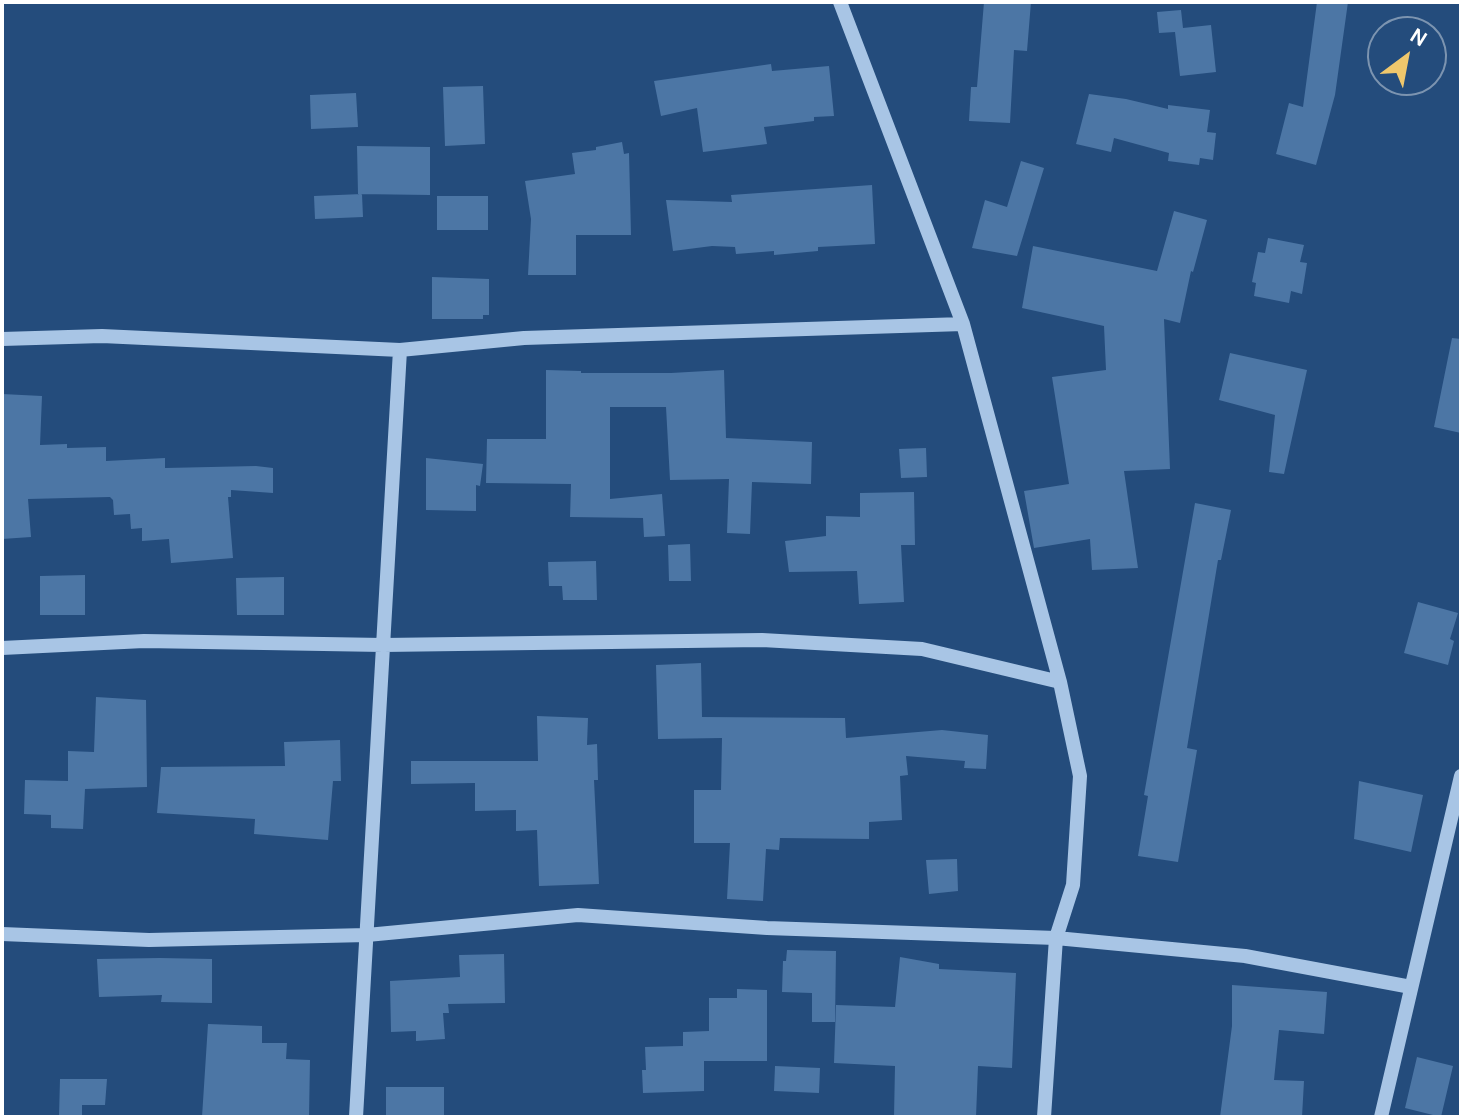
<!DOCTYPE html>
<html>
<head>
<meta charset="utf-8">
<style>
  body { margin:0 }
  #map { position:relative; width:1463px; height:1119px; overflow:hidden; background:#244c7c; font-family:Karla,sans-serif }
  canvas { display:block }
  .frame { position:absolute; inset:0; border:4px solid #fff; pointer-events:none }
  .north { position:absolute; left:1367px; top:16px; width:80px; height:80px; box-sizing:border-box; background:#244c7c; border:2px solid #7c94b0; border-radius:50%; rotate:32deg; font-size:22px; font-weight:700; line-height:32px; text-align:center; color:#fff }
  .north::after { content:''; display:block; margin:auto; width:28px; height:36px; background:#efc76c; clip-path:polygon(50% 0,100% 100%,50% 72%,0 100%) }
</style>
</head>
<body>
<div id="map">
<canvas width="1463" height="1119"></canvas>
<div class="frame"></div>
<div class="north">N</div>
</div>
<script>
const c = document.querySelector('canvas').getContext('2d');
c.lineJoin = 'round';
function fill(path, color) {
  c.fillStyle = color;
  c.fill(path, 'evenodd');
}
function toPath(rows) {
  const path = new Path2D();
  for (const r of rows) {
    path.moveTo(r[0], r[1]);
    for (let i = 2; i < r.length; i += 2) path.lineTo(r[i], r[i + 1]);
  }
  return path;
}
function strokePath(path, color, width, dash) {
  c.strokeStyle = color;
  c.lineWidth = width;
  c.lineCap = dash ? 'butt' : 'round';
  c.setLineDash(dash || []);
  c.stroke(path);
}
const building = toPath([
  [984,2,1031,2,1027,51,1014,50,1010,123,969,121,971,87,977,87],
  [1317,2,1348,2,1335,95,1316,165,1276,154,1289,103,1303,107],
  [1181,10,1183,28,1211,25,1216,72,1180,76,1175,32,1159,33,1157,12],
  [771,64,772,71,829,66,834,116,814,117,814,121,764,127,767,144,703,152,697,108,661,116,654,81],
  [483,86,485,144,445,146,443,87],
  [356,93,358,127,311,129,310,95],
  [1089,94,1126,99,1168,109,1168,105,1210,110,1207,132,1216,133,1213,160,1200,158,1199,165,1168,161,1169,153,1114,138,1111,152,1076,144],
  [622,142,624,154,629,153,631,235,576,235,576,275,528,275,531,219,525,181,575,174,572,153,596,150,596,147],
  [357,146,430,147,430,195,358,194],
  [1021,161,1044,168,1017,256,972,248,985,200,1007,207],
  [872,185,875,244,818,247,818,251,774,255,774,251,736,254,735,247,712,246,673,251,666,200,732,202,731,195],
  [362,194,363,217,315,219,314,196],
  [437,196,488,196,488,230,437,230],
  [1174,211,1207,220,1193,272,1191,271,1180,323,1164,319,1170,469,1124,471,1138,568,1092,570,1090,539,1034,548,1024,491,1069,484,1052,377,1106,370,1104,326,1022,308,1033,246,1157,271],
  [1268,238,1304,245,1300,262,1307,263,1302,294,1291,291,1289,303,1254,296,1256,283,1252,282,1258,252,1265,253],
  [432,277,489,279,489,315,483,315,483,319,432,319],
  [1452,338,1461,339,1461,433,1434,427],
  [1230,353,1307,370,1284,474,1269,472,1275,415,1219,400],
  [546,370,581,371,581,373,671,373,724,370,726,438,812,442,811,484,752,482,750,534,727,533,729,479,670,480,666,407,610,407,610,499,662,494,665,536,644,537,643,518,570,517,571,484,486,483,487,439,546,439],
  [2,394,42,396,40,445,67,444,67,448,106,447,106,461,165,458,165,468,256,466,273,468,273,493,231,490,231,497,228,497,233,558,171,563,169,539,142,541,142,528,131,529,130,514,114,515,113,500,110,497,28,499,31,537,2,539],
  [926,448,927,477,901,478,899,449],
  [426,458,483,464,480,486,476,485,476,511,426,510],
  [914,492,915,545,901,545,904,602,859,604,857,571,789,572,785,541,826,536,826,516,860,517,860,493],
  [1195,503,1231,510,1221,560,1218,560,1187,748,1197,750,1178,862,1138,856,1148,796,1144,795],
  [690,544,691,581,669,581,668,545],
  [596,561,597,600,563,600,562,586,549,586,548,562],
  [85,575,85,615,40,615,40,576],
  [284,577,284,615,237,615,236,578],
  [1418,602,1458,613,1450,639,1454,641,1448,665,1404,653],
  [701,663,702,717,845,718,846,738,942,730,988,735,986,769,964,768,965,761,906,756,908,775,900,776,902,820,869,822,869,839,780,838,779,850,766,849,763,901,727,899,730,843,694,843,694,790,721,790,722,738,658,739,656,665],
  [96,697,146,700,147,787,85,789,83,829,51,828,51,815,24,814,25,780,68,781,68,751,94,752],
  [537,716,588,718,587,745,597,744,598,780,594,780,599,884,539,886,537,830,516,831,516,810,475,811,475,783,411,784,411,761,538,761],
  [340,740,341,781,333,781,328,840,254,834,255,819,157,813,161,767,285,766,284,742],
  [1359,781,1423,795,1411,852,1354,839],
  [957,859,958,891,929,894,926,860],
  [787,950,836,951,835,1022,812,1022,812,993,782,992,783,961,786,961],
  [504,954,505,1003,448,1004,449,1013,443,1013,445,1039,416,1041,416,1031,391,1032,390,981,460,977,459,955],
  [900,957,939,964,939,969,1016,973,1012,1068,978,1066,976,1117,894,1117,895,1066,834,1063,836,1005,895,1007],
  [160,958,212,959,212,1003,161,1002,162,995,99,997,97,959],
  [1232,985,1327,992,1324,1034,1279,1030,1274,1080,1304,1081,1302,1117,1220,1117,1232,1026],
  [737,989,767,990,767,1061,704,1061,704,1091,643,1093,642,1070,646,1070,645,1047,683,1046,683,1032,709,1031,709,998,737,998],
  [208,1024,262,1026,262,1043,287,1043,286,1059,310,1060,309,1117,202,1117],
  [1417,1057,1453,1066,1441,1117,1405,1108],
  [775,1066,820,1068,819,1093,774,1091],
  [60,1079,107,1079,105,1105,82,1105,82,1117,59,1117],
  [386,1087,444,1087,444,1117,386,1117]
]);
const minor = toPath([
  [840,2,963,324,1060,682,1080,776,1073,885,1056,938,1044,1117],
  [2,339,102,336,400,350,524,338,963,324],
  [2,648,144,641,383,645,762,640,922,649,1060,682],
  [2,934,149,940,367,935,578,915,767,928,1056,938,1245,956,1411,987],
  [356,1117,400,350],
  [1381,1117,1461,776]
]);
fill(building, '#4c76a5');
strokePath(minor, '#a8c5e5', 14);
</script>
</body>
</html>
